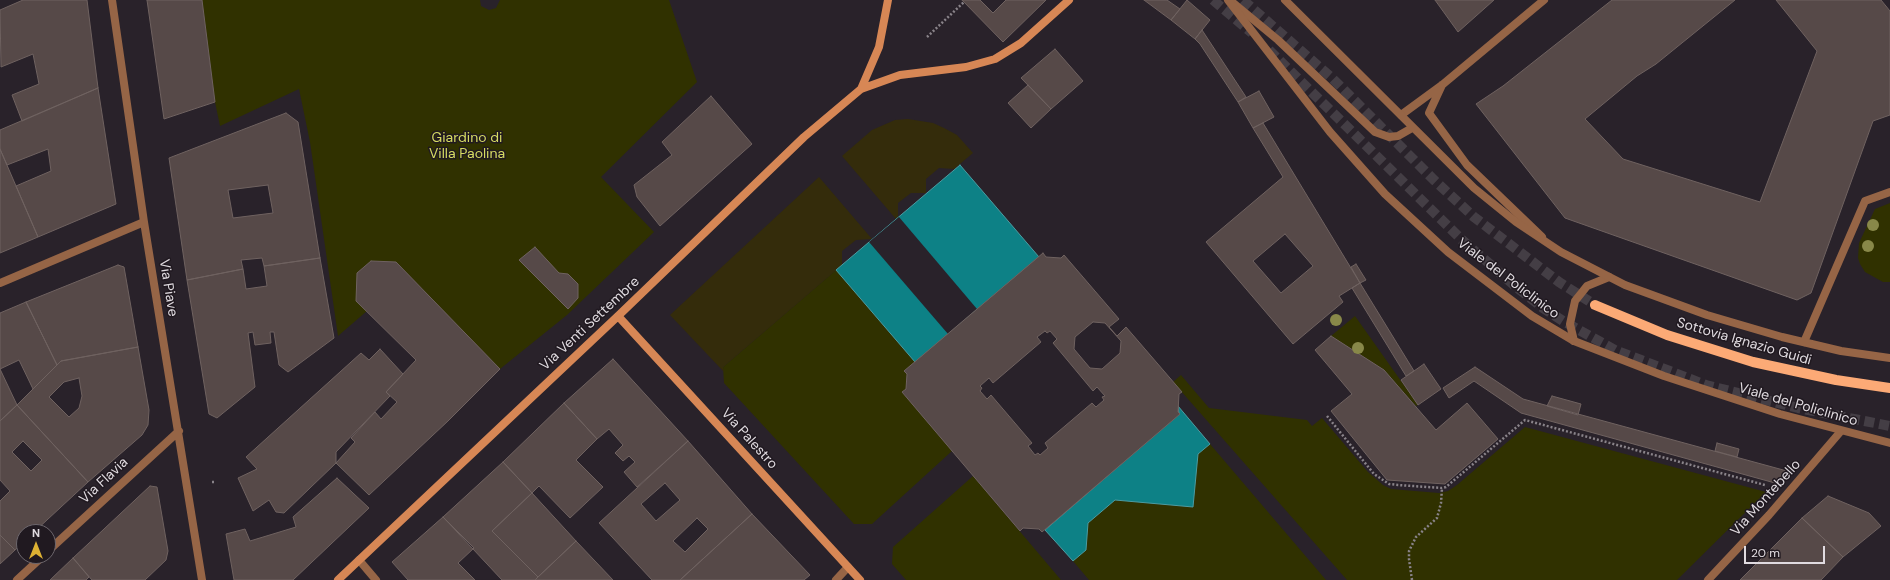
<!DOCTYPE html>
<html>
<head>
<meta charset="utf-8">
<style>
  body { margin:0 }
  #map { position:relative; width:1890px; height:580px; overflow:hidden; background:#29222a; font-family:"DM Sans",sans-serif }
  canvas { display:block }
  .north { position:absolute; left:16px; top:524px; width:40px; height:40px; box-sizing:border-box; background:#201920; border:1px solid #6d676d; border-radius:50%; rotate:0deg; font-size:11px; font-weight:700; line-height:16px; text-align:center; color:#e0dbe0 }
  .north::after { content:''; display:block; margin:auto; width:14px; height:18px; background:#ddb133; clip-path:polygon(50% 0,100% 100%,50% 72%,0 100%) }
  .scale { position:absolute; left:1744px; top:546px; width:81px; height:18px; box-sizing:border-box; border:2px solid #e0dbe0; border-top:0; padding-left:5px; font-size:12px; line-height:14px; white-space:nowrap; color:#e0dbe0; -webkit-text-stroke:3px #201920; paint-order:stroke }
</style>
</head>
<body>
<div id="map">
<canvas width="1890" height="580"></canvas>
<div class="north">N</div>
<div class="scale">20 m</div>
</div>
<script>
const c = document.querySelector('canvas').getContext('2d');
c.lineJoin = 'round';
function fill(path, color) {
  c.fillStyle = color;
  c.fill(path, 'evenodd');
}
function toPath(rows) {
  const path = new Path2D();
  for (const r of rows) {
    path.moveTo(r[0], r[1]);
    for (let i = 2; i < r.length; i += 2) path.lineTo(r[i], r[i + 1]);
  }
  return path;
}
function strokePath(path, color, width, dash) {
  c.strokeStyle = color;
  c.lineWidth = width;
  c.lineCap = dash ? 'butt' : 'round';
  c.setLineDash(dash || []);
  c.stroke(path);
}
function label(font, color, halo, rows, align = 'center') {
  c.font = font + ' "DM Sans",sans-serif';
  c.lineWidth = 3;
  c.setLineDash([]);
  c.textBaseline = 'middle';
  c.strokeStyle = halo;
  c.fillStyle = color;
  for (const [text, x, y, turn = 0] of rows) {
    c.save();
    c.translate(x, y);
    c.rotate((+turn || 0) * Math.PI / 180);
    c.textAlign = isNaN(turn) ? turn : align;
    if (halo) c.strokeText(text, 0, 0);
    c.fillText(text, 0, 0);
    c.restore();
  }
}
const green = toPath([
  [202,0,480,0,481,6,489,10,496,8,500,0,669,0,697,82,601,177,654,232,567,315,500,369,396,262,371,261,357,273,367,311,338,336,310,142,299,89,220,126,215,102],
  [1890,203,1890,282,1883,282,1865,272,1860,264,1858,258,1859,243,1875,209],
  [836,270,915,362,904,371,907,374,906,389,902,392,952,451,872,524,854,524,724,383,723,367],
  [1355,316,1418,405,1416,406,1384,370,1331,336],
  [1181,375,1209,408,1307,420,1312,426,1322,418,1368,472,1383,485,1391,489,1439,493,1448,491,1457,485,1525,427,1766,492,1677,580,1347,580,1173,382],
  [1210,444,1326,580,1089,580,1073,561,1086,550,1088,523,1115,500,1193,507,1198,454],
  [973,476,1061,580,906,580,892,564,893,547]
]);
const sand = toPath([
  [908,119,933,123,944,128,957,135,973,153,954,169,939,168,926,179,926,193,911,193,898,203,898,217,896,219,842,156,872,130,895,120],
  [819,177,872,239,856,240,842,251,842,265,723,367,724,372,670,315]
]);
const water = toPath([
  [960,165,1039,257,915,362,836,270,960,165],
  [1178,406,1210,444,1198,454,1193,507,1115,500,1088,523,1086,550,1073,561,1045,530,1179,414,1178,406]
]);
const pier = toPath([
  [899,217,977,309,948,334,869,242]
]);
const building = toPath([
  [23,0,87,0,98,88,22,121,12,95,39,84,33,54,1,67,0,10,23,0],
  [147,0,202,0,215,102,164,119,147,0],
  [962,0,980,0,993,13,1006,0,1046,0,1003,42,962,0],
  [1144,0,1167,0,1180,9,1171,20,1144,0],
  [1187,0,1210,20,1195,39,1171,20,1187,0],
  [1435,0,1494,0,1458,32,1435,0],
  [1612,0,1735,0,1656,64,1637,76,1585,119,1623,159,1760,202,1817,51,1776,0,1881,0,1890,11,1890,115,1873,121,1811,293,1797,300,1565,218,1476,104,1503,86,1612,0],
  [1202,30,1246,97,1238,102,1200,44,1195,39,1202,30],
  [1055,49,1083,81,1051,109,1021,78,1055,49],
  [1028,85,1051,109,1031,128,1008,103,1028,85],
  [98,88,116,204,38,237,16,186,51,171,48,149,7,165,0,149,0,130,98,88],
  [1259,91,1274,117,1253,128,1238,102,1259,91],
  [711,96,752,144,660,226,637,197,634,185,672,155,662,142,711,96],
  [286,113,298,122,320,258,264,266,262,258,241,260,243,269,187,280,169,158,286,113],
  [268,185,273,213,233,218,228,190,268,185],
  [1263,123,1360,283,1339,296,1343,302,1293,344,1206,242,1283,177,1253,128,1263,123],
  [1285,234,1313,266,1281,293,1253,261,1285,234],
  [0,149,38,237,0,253,0,149],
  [535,247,559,273,568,274,578,284,578,298,568,309,519,260,535,247],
  [1043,253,1046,257,1061,258,1064,255,1119,319,1109,327,1117,336,1126,327,1182,392,1179,394,1178,412,1180,414,1042,532,1039,529,1023,528,1020,531,902,392,906,389,907,374,904,371,1043,253],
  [1045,331,1047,333,1050,331,1057,339,1053,343,1093,391,1097,387,1105,396,1102,397,1104,400,1096,407,1092,403,1045,443,1048,448,1040,455,1038,453,1035,455,1028,446,1032,443,991,395,987,399,980,391,982,388,980,386,989,378,993,383,1041,342,1037,337,1045,331],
  [320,258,334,338,288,372,279,365,274,332,270,332,271,343,255,345,253,332,248,333,255,387,217,418,209,414,187,280,243,269,246,289,267,286,264,266,320,258],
  [371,261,396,262,500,369,448,421,369,495,336,463,355,442,351,438,375,412,381,419,397,402,386,392,416,360,356,301,357,273,371,261],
  [1356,264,1366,280,1360,283,1351,267,1356,264],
  [118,265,124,267,138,347,61,361,57,365,26,302,118,265],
  [1360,283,1414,371,1406,376,1352,288,1360,283],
  [26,302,57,365,33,389,19,360,0,369,17,405,0,421,0,313,26,302],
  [1093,322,1105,323,1121,341,1120,353,1102,369,1090,368,1074,349,1075,337,1093,322],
  [1331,336,1384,370,1436,430,1467,403,1498,439,1445,484,1387,480,1331,411,1352,394,1315,350,1331,336],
  [138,347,149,410,148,425,142,435,88,482,17,405,61,361,138,347],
  [79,378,82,396,79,408,69,417,49,397,64,382,79,378],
  [380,349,403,374,386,392,390,396,336,452,336,463,284,513,276,512,269,500,253,511,238,478,257,469,246,457,361,353,369,360,380,349],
  [613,359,688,441,637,487,624,472,635,462,629,456,623,461,615,453,623,445,609,429,597,439,564,403,613,359],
  [1424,364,1441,389,1418,405,1401,380,1424,364],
  [1475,367,1523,399,1787,471,1775,483,1521,413,1474,381,1449,398,1443,388,1475,367],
  [1552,396,1581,404,1578,415,1547,406,1552,396],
  [564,403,597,439,576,460,603,487,570,518,539,486,532,493,503,462,564,403],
  [17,405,88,482,34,532,24,532,24,542,15,550,0,535,0,501,10,491,0,480,0,421,17,405],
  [23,441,42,460,31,471,12,452,23,441],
  [688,441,752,514,680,580,652,580,599,523,688,441],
  [665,483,680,500,656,521,641,504,665,483],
  [697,518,708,529,685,552,673,541,697,518],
  [1717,443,1739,449,1737,457,1715,451,1717,443],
  [503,462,532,493,492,531,538,577,535,580,502,580,443,517,503,462],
  [337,478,369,508,293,580,234,580,226,534,245,529,250,541,296,527,293,517,337,478],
  [150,486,157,487,168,551,166,560,145,580,92,580,73,558,150,486],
  [532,493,576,541,538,577,492,531,532,493],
  [1828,496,1869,513,1881,526,1843,557,1802,518,1828,496],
  [752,514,810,575,804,580,680,580,752,514],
  [443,517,474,548,458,563,475,580,408,580,392,562,443,517],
  [1802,518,1843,557,1821,580,1740,580,1802,518],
  [0,535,15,550,0,564,0,535],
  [576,541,613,580,535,580,538,577,576,541],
  [73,558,89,577,86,580,50,580,73,558]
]);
const primaryTunnel = toPath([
  [1213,0,1252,33],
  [1243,0,1333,79,1434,180,1474,217,1559,282,1595,305],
  [1269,50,1461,239,1515,286,1543,308,1563,321,1615,350,1706,385,1798,408,1890,426]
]);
const path = toPath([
  [927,37,964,2],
  [1327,416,1374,474,1389,484,1398,485,1442,488,1446,487,1525,420,1765,485],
  [212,482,216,482],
  [1412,580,1409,559,1409,551,1416,537,1437,518,1441,503,1442,488]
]);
const service = toPath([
  [1442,85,1429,113,1467,165,1542,237],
  [1401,115,1442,85,1544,0],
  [1804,342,1865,201,1890,192]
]);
const minor = toPath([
  [112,0,144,222,202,580],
  [1232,2,1278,40,1375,132,1389,137,1398,136,1412,128],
  [0,283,144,222],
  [1574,341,1570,324,1575,301,1587,286,1609,277],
  [48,551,179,431],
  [359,560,376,580],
  [17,580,43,556],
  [836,580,848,567],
  [1708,580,1769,515,1841,431]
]);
const tertiary = toPath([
  [1228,0,1330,132,1385,194,1448,252,1532,316,1574,341,1664,376,1780,414,1890,443],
  [1285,0,1474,188,1516,222,1561,252,1625,285,1707,315,1782,337,1841,351,1890,358]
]);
const secondary = toPath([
  [861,89,879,47,888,0],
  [618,316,860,580],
  [338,580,618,316,804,137,861,89,900,75,966,67,995,59,1021,43,1069,0]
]);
const primary = toPath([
  [1595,305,1667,335,1753,362,1836,380,1890,388]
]);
const trees = [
  [1873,225],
  [1868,246],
  [1336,320],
  [1358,348]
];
const parkNames = [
  ["Giardino di",467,138],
  ["Villa Paolina",467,154]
];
const streetNames = [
  ["Viale del Policlinico",1508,279,37],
  ["Via Piave",168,288,81],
  ["Via Venti Settembre",590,324,-43],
  ["Sottovia Ignazio Guidi",1744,342,16],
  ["Viale del Policlinico",1798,405,16],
  ["Via Palestro",749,439,48],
  ["Via Flavia",104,481,-43],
  ["Via Montebello",1766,498,-48]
];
fill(green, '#303100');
fill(sand, '#342c0b');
fill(water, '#0d8186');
strokePath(water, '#4c9ca1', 1);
fill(pier, '#29222a');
fill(building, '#564948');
strokePath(building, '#6f6260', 1);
strokePath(primaryTunnel, '#443e45', 10, [10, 5]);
strokePath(path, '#898389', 2.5, [2, 2]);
strokePath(service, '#966546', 8);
strokePath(minor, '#966546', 8);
strokePath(tertiary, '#966546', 8);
strokePath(secondary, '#d78755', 8);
strokePath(primary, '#fcaa76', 10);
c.fillStyle = '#888849';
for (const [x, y] of trees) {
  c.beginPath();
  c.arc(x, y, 6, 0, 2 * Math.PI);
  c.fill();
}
label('14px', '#d6db62', '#201920', parkNames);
label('14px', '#e0dbe0', '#201920', streetNames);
</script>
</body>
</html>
